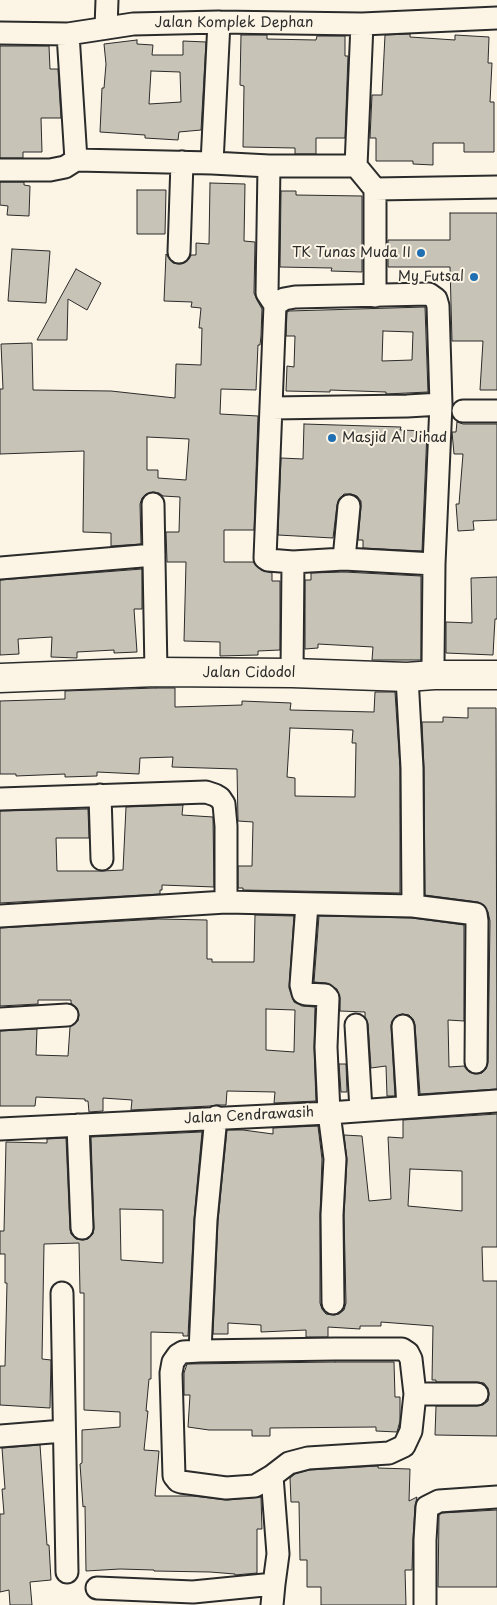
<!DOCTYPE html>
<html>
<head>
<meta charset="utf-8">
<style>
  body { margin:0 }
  canvas { display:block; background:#fcf5e5 }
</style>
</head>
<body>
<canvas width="497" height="1605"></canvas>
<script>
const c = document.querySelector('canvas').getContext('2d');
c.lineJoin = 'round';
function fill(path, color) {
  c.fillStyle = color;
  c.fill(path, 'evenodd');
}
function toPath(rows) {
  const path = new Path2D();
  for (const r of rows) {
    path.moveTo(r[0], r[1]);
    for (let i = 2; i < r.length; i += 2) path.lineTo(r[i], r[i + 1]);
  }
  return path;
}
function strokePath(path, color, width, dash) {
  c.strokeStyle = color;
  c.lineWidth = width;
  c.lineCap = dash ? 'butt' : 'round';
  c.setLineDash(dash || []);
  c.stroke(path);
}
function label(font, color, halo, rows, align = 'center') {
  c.font = font + ' "Playpen Sans",sans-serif';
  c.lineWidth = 4;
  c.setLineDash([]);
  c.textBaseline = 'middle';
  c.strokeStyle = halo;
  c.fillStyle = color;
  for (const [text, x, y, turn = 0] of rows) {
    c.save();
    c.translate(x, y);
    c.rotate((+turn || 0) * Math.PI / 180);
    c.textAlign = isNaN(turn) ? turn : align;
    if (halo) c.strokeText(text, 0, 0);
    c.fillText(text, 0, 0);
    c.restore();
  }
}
const building = toPath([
  [410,34,410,37,455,40,455,35,489,37,488,63,492,63,490,102,494,102,494,152,464,152,464,143,433,143,433,165,413,164,413,161,376,161,376,138,370,138,372,95,382,95,385,35,410,34],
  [241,35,267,35,267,39,316,40,317,36,345,36,345,56,348,56,345,138,316,138,316,154,295,154,295,148,243,147,244,86,240,85,241,35],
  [137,40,137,44,153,45,152,55,183,55,183,41,206,42,201,130,179,132,178,140,145,138,145,135,100,132,102,88,104,88,106,64,104,44,137,40],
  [151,71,180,72,181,102,149,104,151,71],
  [0,46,49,46,50,69,58,69,61,118,41,118,42,152,23,152,23,158,0,158,0,46],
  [0,182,24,182,24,185,30,186,29,216,7,215,8,206,0,205,0,182],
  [210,183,245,184,244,241,255,242,254,293,257,300,262,309,261,336,260,345,258,345,256,390,221,389,220,414,258,416,254,530,224,530,224,562,253,562,261,570,272,573,272,581,280,581,280,650,258,651,258,655,220,656,220,642,184,641,186,562,167,562,166,532,179,532,180,497,163,496,159,493,153,492,146,494,142,498,140,504,141,544,111,546,111,533,83,532,84,451,0,454,0,389,3,389,1,344,32,343,33,390,111,391,175,398,176,364,201,365,202,328,199,328,201,308,191,307,192,302,164,301,166,254,173,263,179,264,184,263,189,259,191,255,196,255,196,243,209,244,210,183],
  [147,437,189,439,186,480,158,478,158,470,147,470,147,437],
  [137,190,166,190,165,234,137,234,137,190],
  [281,191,296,191,296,195,362,196,362,272,331,271,332,268,280,267,281,191],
  [450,213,497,213,497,390,480,390,483,341,452,341,450,267,388,267,388,240,450,240,450,213],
  [12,249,50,251,46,303,8,301,12,249],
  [76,269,101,283,87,310,68,299,67,340,37,340,76,269],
  [425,307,428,392,386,394,386,392,330,390,330,392,286,391,287,366,294,367,295,336,286,336,287,312,289,311,425,307],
  [383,331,413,332,412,360,382,361,383,331],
  [457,422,463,424,497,424,497,520,473,521,474,530,458,531,456,504,459,504,463,454,454,454,452,432,456,432,457,422],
  [304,424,401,427,400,430,427,431,422,551,363,548,363,540,358,540,361,507,361,501,357,496,351,494,344,494,339,499,337,505,333,538,278,535,281,458,303,459,304,424],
  [142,569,142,609,134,609,137,652,114,653,114,650,77,652,77,658,51,657,52,637,18,639,19,654,0,655,0,580,142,569],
  [344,572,421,576,421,660,372,660,373,647,318,644,318,648,305,649,305,580,311,580,311,573,344,572],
  [497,577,497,619,495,619,493,655,446,653,446,622,472,623,471,578,497,577],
  [156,688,175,688,175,707,242,705,242,701,291,703,290,710,374,712,375,692,395,692,400,768,400,893,243,890,243,888,238,888,238,866,252,866,253,822,238,821,237,769,172,767,173,757,140,758,139,774,97,772,97,776,65,777,65,774,16,776,16,774,0,774,0,701,65,699,65,691,156,688],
  [290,728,353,730,352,743,356,743,355,797,295,796,295,778,287,777,290,728],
  [468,708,496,708,497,1089,420,1094,415,1025,413,1019,409,1015,402,1014,396,1016,392,1021,391,1026,395,1096,387,1096,386,1066,371,1068,368,1024,365,1017,365,1012,340,1011,340,998,337,989,326,983,314,982,319,916,412,918,464,925,464,1021,448,1020,449,1067,464,1066,469,1072,475,1074,482,1073,486,1069,488,1062,490,921,488,912,484,905,478,902,425,895,424,768,422,722,443,722,443,717,468,718,468,708],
  [183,805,182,815,213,817,214,887,162,885,162,890,160,890,160,894,0,903,0,811,88,809,89,838,56,838,57,871,102,871,123,870,126,807,183,805],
  [255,915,294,916,289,988,294,1002,302,1006,315,1007,314,1048,316,1101,274,1103,275,1092,227,1091,226,1105,217,1105,210,1106,131,1110,132,1100,103,1098,103,1111,89,1112,88,1101,85,1101,85,1099,36,1097,35,1106,0,1106,0,1031,37,1029,36,1055,68,1056,70,1027,78,1021,79,1015,77,1008,71,1003,71,1000,38,1000,38,1004,0,1006,0,928,159,919,207,920,207,959,212,959,212,962,254,962,255,915],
  [266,1009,295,1010,294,1052,266,1050,266,1009],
  [339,1064,346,1064,347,1092,341,1092,339,1064],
  [497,1114,497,1247,482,1247,483,1281,497,1281,497,1436,435,1435,436,1406,477,1406,483,1405,488,1401,489,1394,488,1388,484,1383,477,1382,436,1382,436,1380,432,1380,433,1326,381,1322,381,1326,360,1326,360,1329,328,1327,328,1337,306,1337,306,1330,261,1332,261,1325,228,1323,228,1334,213,1334,218,1221,227,1130,243,1130,273,1134,273,1128,318,1126,322,1159,320,1215,320,1303,322,1309,326,1314,334,1315,339,1314,344,1310,346,1303,344,1215,347,1160,344,1135,362,1136,369,1201,391,1199,388,1137,403,1138,403,1120,497,1114],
  [410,1169,462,1171,462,1211,408,1206,410,1169],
  [202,1132,194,1219,188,1336,183,1336,183,1333,151,1332,151,1379,149,1379,146,1411,148,1411,144,1450,159,1451,155,1496,193,1496,227,1500,261,1497,262,1529,257,1529,257,1573,235,1575,235,1574,210,1572,154,1571,154,1570,120,1569,86,1571,85,1506,83,1507,80,1464,82,1463,82,1430,120,1427,120,1412,84,1410,84,1293,80,1293,79,1243,44,1244,42,1359,51,1360,50,1408,0,1405,0,1366,5,1366,7,1283,5,1283,5,1254,0,1254,0,1231,4,1231,6,1142,47,1143,47,1139,66,1138,70,1229,71,1234,76,1239,83,1240,88,1239,93,1234,94,1228,91,1137,202,1132],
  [120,1209,163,1210,163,1263,121,1260,120,1209],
  [335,1362,394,1362,395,1397,400,1397,400,1421,397,1432,376,1431,376,1427,270,1428,270,1436,252,1436,252,1430,209,1430,188,1427,190,1395,184,1395,184,1373,187,1364,335,1362],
  [40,1445,47,1545,49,1545,51,1580,30,1582,32,1605,10,1605,9,1590,0,1592,0,1514,4,1514,2,1489,5,1489,2,1448,40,1445],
  [378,1466,378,1468,410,1469,409,1501,417,1497,415,1506,413,1539,412,1570,405,1570,406,1605,321,1605,321,1587,307,1587,307,1560,300,1560,299,1502,291,1502,290,1478,295,1474,310,1470,378,1466],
  [497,1510,497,1587,438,1587,439,1515,442,1513,497,1510]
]);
const street = toPath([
  [362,24,356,166,375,189,375,296],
  [106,28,107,0],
  [0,33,68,34,133,24,219,22,362,24,497,18],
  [76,160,212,163,269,166,356,166],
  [212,163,219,22],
  [269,166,267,293,275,305],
  [0,170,50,170,65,167,76,160,68,34],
  [375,189,497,187],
  [179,252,182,162],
  [272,408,407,406,441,404],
  [463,411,497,411],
  [153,504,156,672],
  [344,559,349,506],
  [0,568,154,555],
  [292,673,293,562,344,559,434,564,441,404,438,306,436,299,429,294,295,297,284,299,275,305,265,558,268,560,293,562],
  [434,675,433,664,434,564],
  [407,677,412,768,413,906],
  [100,795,102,859],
  [0,799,206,792,215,795,220,798,224,804,226,826,226,902],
  [307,904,301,985,303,993,306,994,325,995,328,998,326,1047,329,1113,335,1159,332,1215,333,1303],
  [0,916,226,902,413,906,476,914,477,921,476,1062],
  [0,1019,67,1015],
  [356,1025,361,1110],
  [403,1026,408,1107],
  [78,1125,82,1228],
  [0,1129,329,1113,497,1101],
  [62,1293,67,1572],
  [200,1351,206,1220,216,1117],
  [415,1394,477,1394],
  [0,1436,64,1431],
  [97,1588,193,1592,274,1584,278,1554,272,1476,255,1486,226,1488,181,1482,178,1481,174,1476,171,1373,173,1362,178,1355,183,1352,200,1351,335,1349,402,1349,408,1353,411,1359,415,1394,411,1431,404,1446,389,1453,308,1458,289,1463,272,1476],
  [272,1605,274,1584],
  [425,1605,425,1540,427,1507,439,1501,497,1497]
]);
const secondary = toPath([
  [0,678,156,672,292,673,407,677,434,675,497,675]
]);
const markers = [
  [421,253,5,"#1f6fb2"],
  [474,277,5,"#1f6fb2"],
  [332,438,5,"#1f6fb2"]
];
const streetNames = [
  ["Jalan Komplek Dephan",234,23],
  ["Jalan Cidodol",249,673],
  ["Jalan Cendrawasih",249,1116,-3]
];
const poiNames = [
  ["TK Tunas Muda II",411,253],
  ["My Futsal",464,277],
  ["Masjid Al Jihad",342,438,"left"]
];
fill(building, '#c8c3b7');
strokePath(building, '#2b2b2b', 1);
strokePath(street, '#2b2b2b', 25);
strokePath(secondary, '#2b2b2b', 31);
strokePath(street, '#fcf5e5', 21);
strokePath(secondary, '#fcf5e5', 28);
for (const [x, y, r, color] of markers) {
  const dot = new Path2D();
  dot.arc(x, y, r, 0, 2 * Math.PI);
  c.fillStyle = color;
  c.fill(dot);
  strokePath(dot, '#fcf5e5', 2);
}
label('14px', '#2b2b2b', '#fcf5e5', streetNames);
label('14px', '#2b2b2b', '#fcf5e5', poiNames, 'right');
</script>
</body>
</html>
